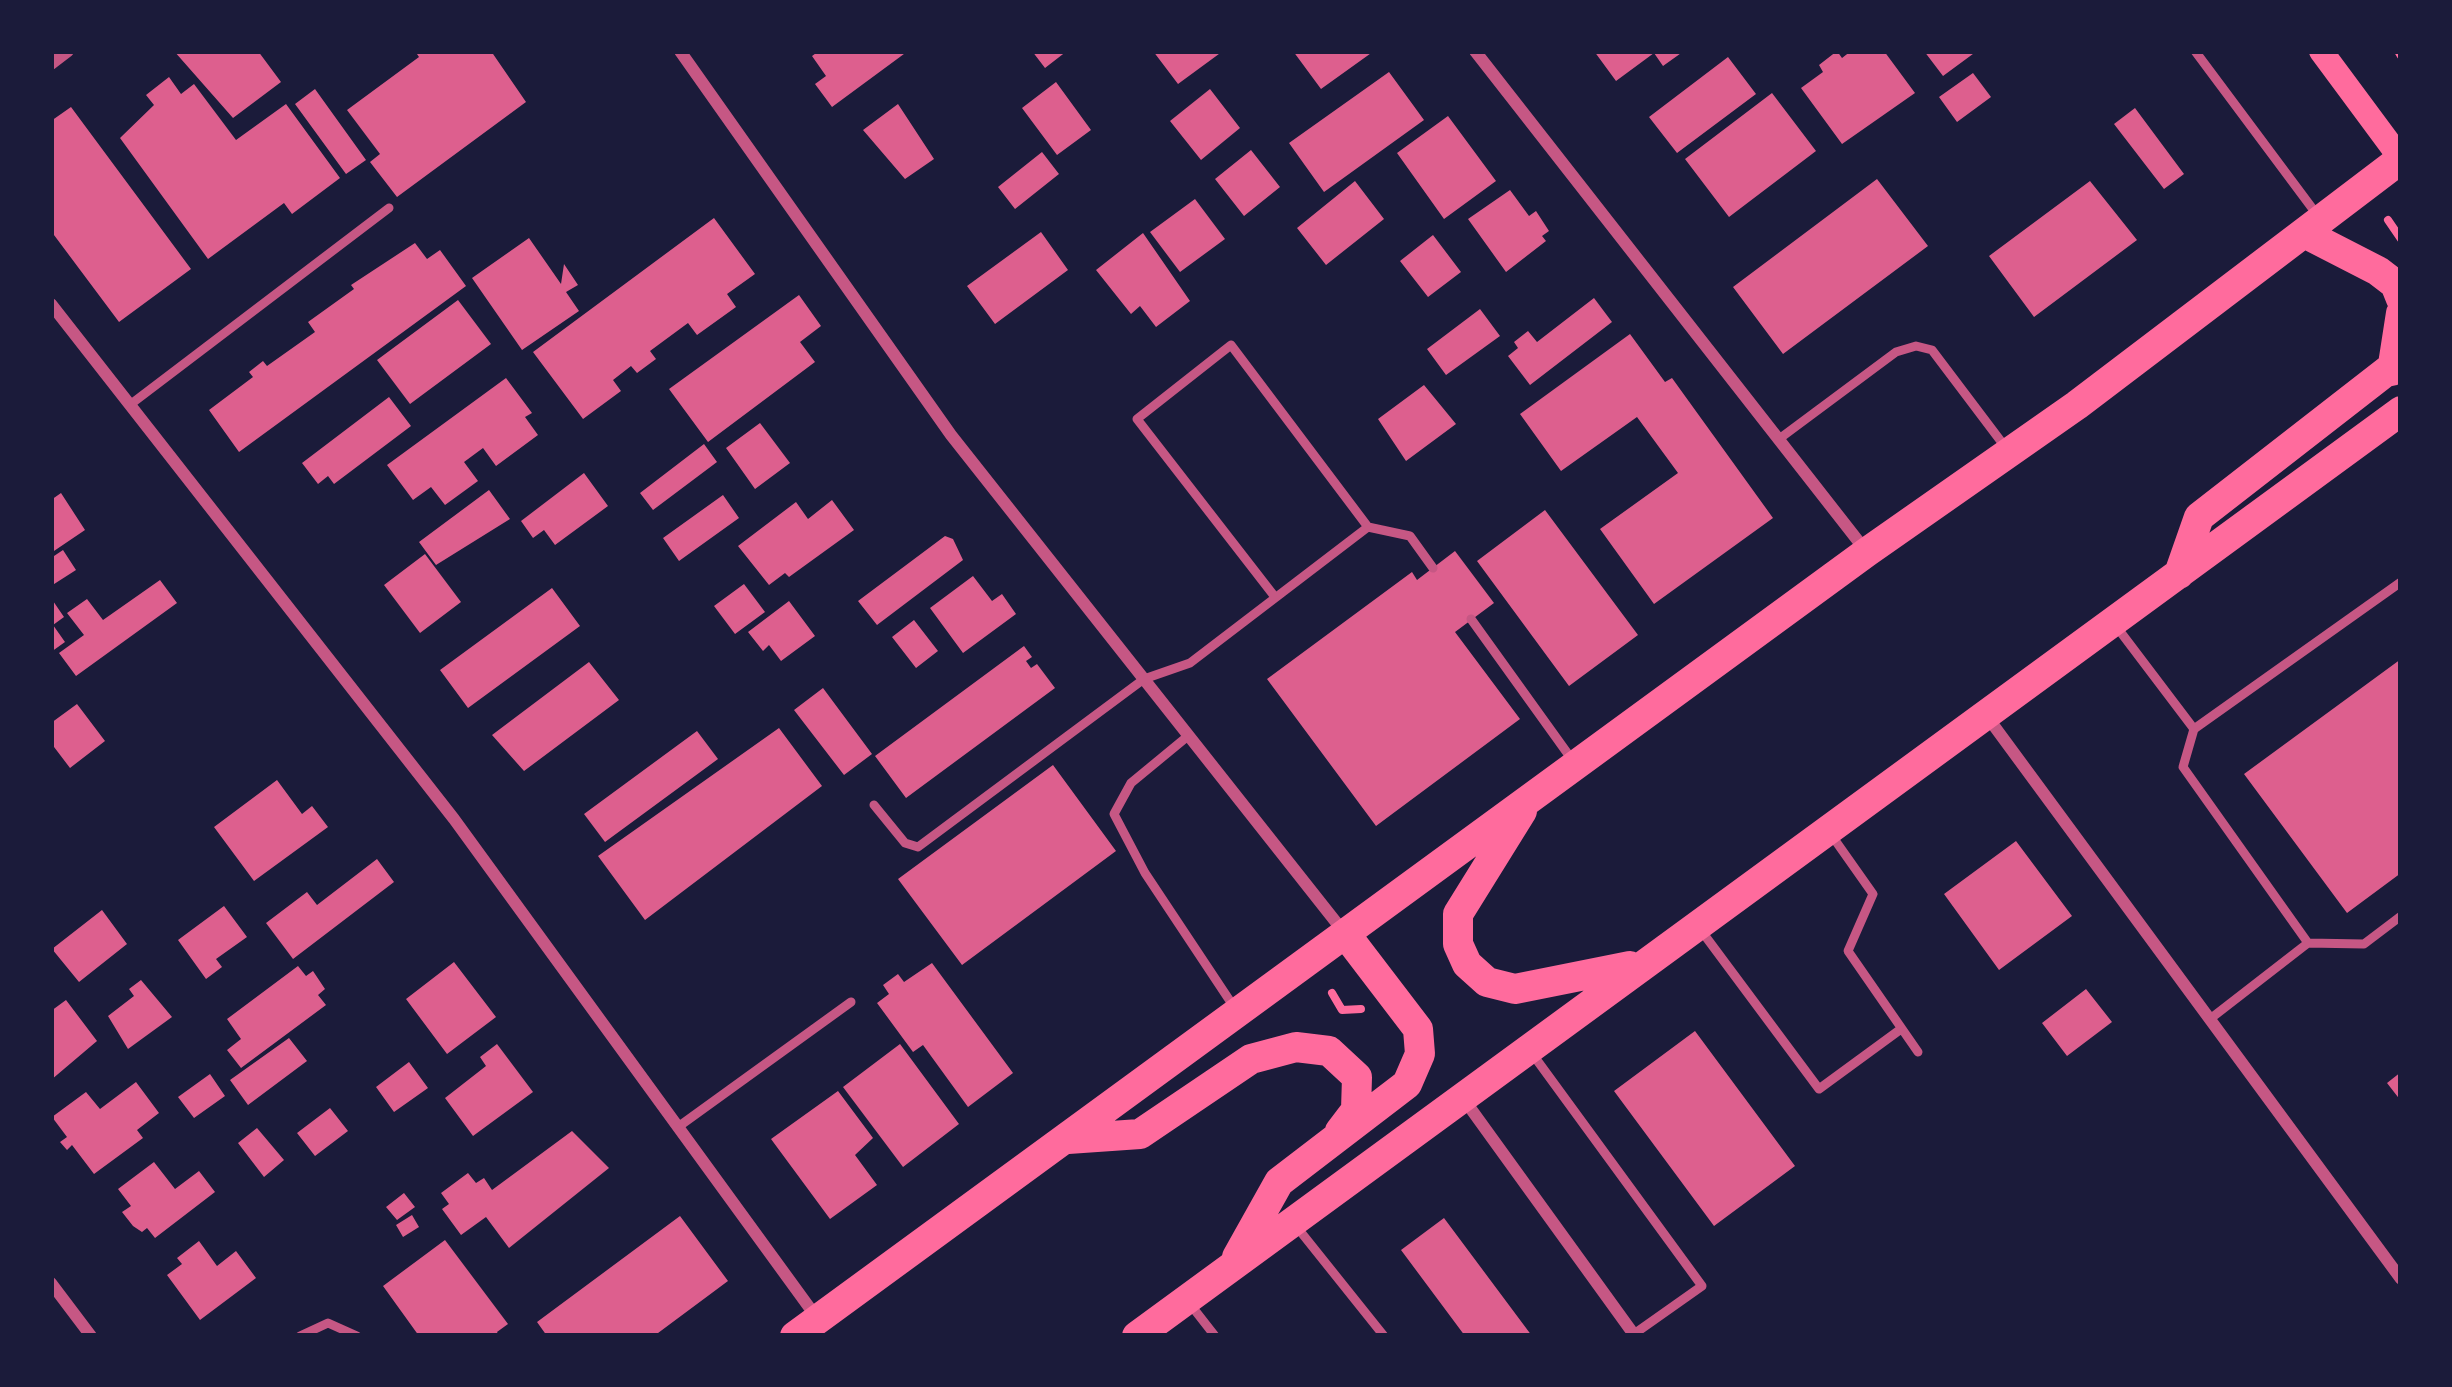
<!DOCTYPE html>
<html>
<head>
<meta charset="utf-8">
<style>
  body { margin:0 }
  #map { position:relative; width:2452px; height:1387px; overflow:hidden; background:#1b1b3a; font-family:Arial,sans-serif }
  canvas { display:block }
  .frame { position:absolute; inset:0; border:54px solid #1b1b3a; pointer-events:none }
</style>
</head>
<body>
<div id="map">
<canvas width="2452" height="1387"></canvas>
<div class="frame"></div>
</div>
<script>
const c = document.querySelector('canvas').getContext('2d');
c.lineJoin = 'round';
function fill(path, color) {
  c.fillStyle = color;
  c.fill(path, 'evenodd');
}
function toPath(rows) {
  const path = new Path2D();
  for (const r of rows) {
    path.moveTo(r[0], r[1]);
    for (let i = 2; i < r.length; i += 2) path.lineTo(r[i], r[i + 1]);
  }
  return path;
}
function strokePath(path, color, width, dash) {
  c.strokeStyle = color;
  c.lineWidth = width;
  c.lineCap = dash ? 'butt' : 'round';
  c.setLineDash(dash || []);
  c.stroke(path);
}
const building = toPath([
  [174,51,258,51,281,82,233,118],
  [415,51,491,51,526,102,397,197,370,162,380,154,347,110,419,57],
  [819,51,908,51,832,107,815,84,826,76,812,56],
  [1032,51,1067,51,1045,68],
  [1153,51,1223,51,1178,84],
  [1293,51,1374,51,1321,89],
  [1594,51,1684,51,1663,66,1654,53,1616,81],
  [1837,51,1842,58,1851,51,1884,51,1915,93,1842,144,1801,88,1823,72,1819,65],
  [1924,51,1977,51,1943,76],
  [1728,57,1756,94,1677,153,1649,117],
  [1389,72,1424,120,1324,192,1289,143],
  [1973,73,1991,97,1957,122,1939,97],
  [169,77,181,94,194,84,236,140,286,104,340,178,292,214,284,203,208,259,120,138,154,105,146,95],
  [1056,82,1091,130,1057,155,1022,108],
  [315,89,366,160,346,174,295,104],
  [1210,89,1240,128,1201,160,1170,121],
  [1772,93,1816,151,1729,217,1685,159],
  [898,104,934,159,905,179,863,130],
  [71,107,191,269,119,322,51,231,51,121],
  [2135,108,2184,174,2164,189,2114,124],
  [1448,116,1496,181,1444,219,1397,153],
  [1251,150,1280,187,1244,216,1215,179],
  [1042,152,1059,174,1015,209,998,187],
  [1877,179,1928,246,1783,354,1733,287],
  [1355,181,1384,219,1326,265,1297,228],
  [2090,181,2137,240,2034,317,1989,256],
  [1510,190,1529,216,1536,211,1549,231,1542,236,1546,241,1506,272,1468,219],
  [1195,199,1225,239,1180,272,1150,232],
  [714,218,755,274,727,294,736,307,697,335,688,323,650,351,656,359,637,373,631,366,613,380,621,391,583,419,533,352],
  [1041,232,1068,270,995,324,967,286],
  [1143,233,1190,301,1156,327,1140,306,1131,314,1096,270],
  [1433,235,1461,272,1428,297,1400,261],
  [529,238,561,284,564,264,578,285,566,292,579,311,522,350,472,278],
  [415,243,427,259,440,250,466,286,239,452,209,410,253,377,249,372,263,361,267,366,315,332,308,322,354,289,351,285],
  [799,295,821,326,800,342,815,362,708,442,669,389],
  [1594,298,1612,322,1530,385,1508,356,1518,348,1514,342,1528,331,1537,342],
  [458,300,491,344,410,404,377,360],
  [1480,309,1500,336,1446,375,1427,349],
  [1630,334,1665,382,1672,378,1773,518,1654,604,1600,529,1678,473,1637,417,1561,471,1520,414],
  [506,378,532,413,525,417,538,435,496,466,483,448,464,462,478,481,445,505,431,487,413,500,387,465],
  [1424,385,1456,424,1406,461,1378,419],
  [389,397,411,426,334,484,328,476,318,484,302,463],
  [760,423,790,463,755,489,726,448],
  [704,444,717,462,653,510,640,493],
  [584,473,608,506,555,545,544,530,533,538,521,521],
  [489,490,510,519,436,565,419,542],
  [61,493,85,530,51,553,51,500],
  [723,495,739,518,679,561,663,538],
  [832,500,854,530,789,577,785,573,769,585,738,546,796,502,808,519],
  [1545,510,1638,635,1569,686,1477,561],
  [945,536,953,539,963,560,877,625,858,601],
  [63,550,76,570,51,586,51,558],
  [1455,551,1494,603,1455,632,1520,719,1376,826,1267,679,1412,572,1417,580],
  [425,554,461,602,420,633,384,585],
  [973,576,992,601,1002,594,1016,614,963,653,930,608],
  [160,580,177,603,76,676,59,653,84,635,67,613,87,599,103,620],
  [744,584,765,612,735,634,714,606],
  [552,588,580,626,468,708,440,670],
  [51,598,64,617,53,625,65,642,51,652],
  [789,601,815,636,781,661,769,645,763,651,748,632],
  [914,620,938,651,916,668,892,637],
  [1024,646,1032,657,1026,661,1031,668,1037,664,1055,688,906,798,875,756],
  [2401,659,2401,873,2347,913,2244,774],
  [589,662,619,700,524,771,492,735],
  [823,688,872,754,844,775,794,710],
  [77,704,105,741,70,768,51,743,51,723],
  [779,728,822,786,645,920,598,856],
  [697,731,718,759,605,842,584,814],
  [1053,765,1116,851,962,965,898,879],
  [277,780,302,814,312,806,328,827,254,881,214,827],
  [2016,841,2072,916,1999,970,1944,894],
  [377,859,394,882,293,959,266,923,307,892,317,905],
  [224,906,247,937,216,959,222,967,206,979,178,940],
  [102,910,127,944,79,982,52,949],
  [454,962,496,1017,447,1054,406,999],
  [932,963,1013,1073,968,1107,923,1045,913,1052,877,1003,889,994,883,985,898,974,904,982],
  [298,966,306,976,313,971,325,989,318,995,326,1005,241,1068,227,1050,241,1039,227,1019],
  [141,980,172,1017,128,1049,108,1016,134,996,129,989],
  [2086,989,2112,1022,2067,1056,2042,1023],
  [66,1000,97,1041,51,1080,51,1011],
  [1695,1031,1795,1166,1714,1226,1614,1091],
  [289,1038,307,1061,248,1105,230,1080],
  [497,1044,533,1092,473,1136,445,1098,486,1066,480,1057],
  [900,1044,959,1124,903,1167,843,1087],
  [409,1062,428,1088,394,1112,376,1087],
  [2401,1072,2401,1101,2387,1083],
  [210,1074,225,1096,194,1118,178,1097],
  [136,1082,159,1113,137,1130,143,1138,94,1174,72,1145,67,1150,60,1142,67,1137,52,1117,86,1092,100,1109],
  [838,1091,873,1138,855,1155,877,1185,830,1219,771,1139],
  [330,1108,348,1131,315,1156,297,1133],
  [257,1128,284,1160,264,1177,238,1143],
  [572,1131,609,1168,509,1248,486,1217,461,1235,442,1209,449,1204,441,1193,468,1173,476,1183,484,1178,492,1190],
  [154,1162,175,1189,199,1171,215,1192,155,1238,147,1228,142,1232,133,1226,122,1212,131,1206,118,1189],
  [404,1193,415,1207,397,1220,386,1207],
  [412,1215,419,1227,403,1237,396,1225],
  [680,1216,728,1281,654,1336,547,1336,537,1322],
  [1444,1218,1532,1336,1465,1336,1401,1250],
  [445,1240,508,1324,497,1332,499,1336,419,1336,383,1286],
  [199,1241,217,1266,236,1251,256,1278,200,1320,167,1275,182,1264,177,1258]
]);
const path = toPath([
  [2398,51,2401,56],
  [2388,220,2401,239],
  [1332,993,1342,1010,1361,1009]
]);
const service = toPath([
  [2195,51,2318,216],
  [131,404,389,208],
  [1779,439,1896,352,1916,346,1932,350,2006,448],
  [1368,527,1410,536,1433,568],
  [1471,619,1573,761],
  [2116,626,2194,729,2401,582],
  [2194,729,2183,767,2308,943,2210,1019],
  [1188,736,1131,783,1114,814,1145,873,1234,1007],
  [874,805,905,843,918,847,1144,679,1190,663,1368,527,1231,345,1137,419,1275,597],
  [1830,833,1873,894,1848,951,1918,1052],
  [1700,929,1819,1089,1901,1029],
  [2308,943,2364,944,2401,916],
  [1531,1052,1702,1286,1634,1334],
  [678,1127,851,1002],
  [1296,1226,1384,1336],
  [1190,1304,1215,1336],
  [300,1336,328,1323,357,1336]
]);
const minor = toPath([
  [680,51,951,435,1343,931],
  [1475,51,1866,551],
  [51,64,68,51],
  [51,304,454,819,817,1318],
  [1986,715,2401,1279],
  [1463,1098,1635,1336],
  [51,1283,91,1336]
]);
const secondary = toPath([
  [2321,51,2401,159]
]);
const primary = toPath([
  [2304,233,2378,271,2395,284,2401,299],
  [2392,371,2401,313],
  [2179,574,2199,517,2401,360],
  [1522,811,1458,914,1458,944,1467,964,1487,982,1515,989,1630,966],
  [1068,1139,1140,1134,1251,1059,1296,1047,1329,1051,1357,1077,1356,1110,1340,1131],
  [1237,1257,1279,1182,1407,1084,1420,1054,1418,1029,1347,936],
  [795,1336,1867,552,2077,405,2401,159],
  [1137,1336,2401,411]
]);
fill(building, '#dd5f8e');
strokePath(path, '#ff6b9d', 8);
strokePath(service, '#c65784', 9);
strokePath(minor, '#c65784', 12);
strokePath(secondary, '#ff6b9d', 24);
strokePath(primary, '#ff6b9d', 30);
</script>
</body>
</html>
